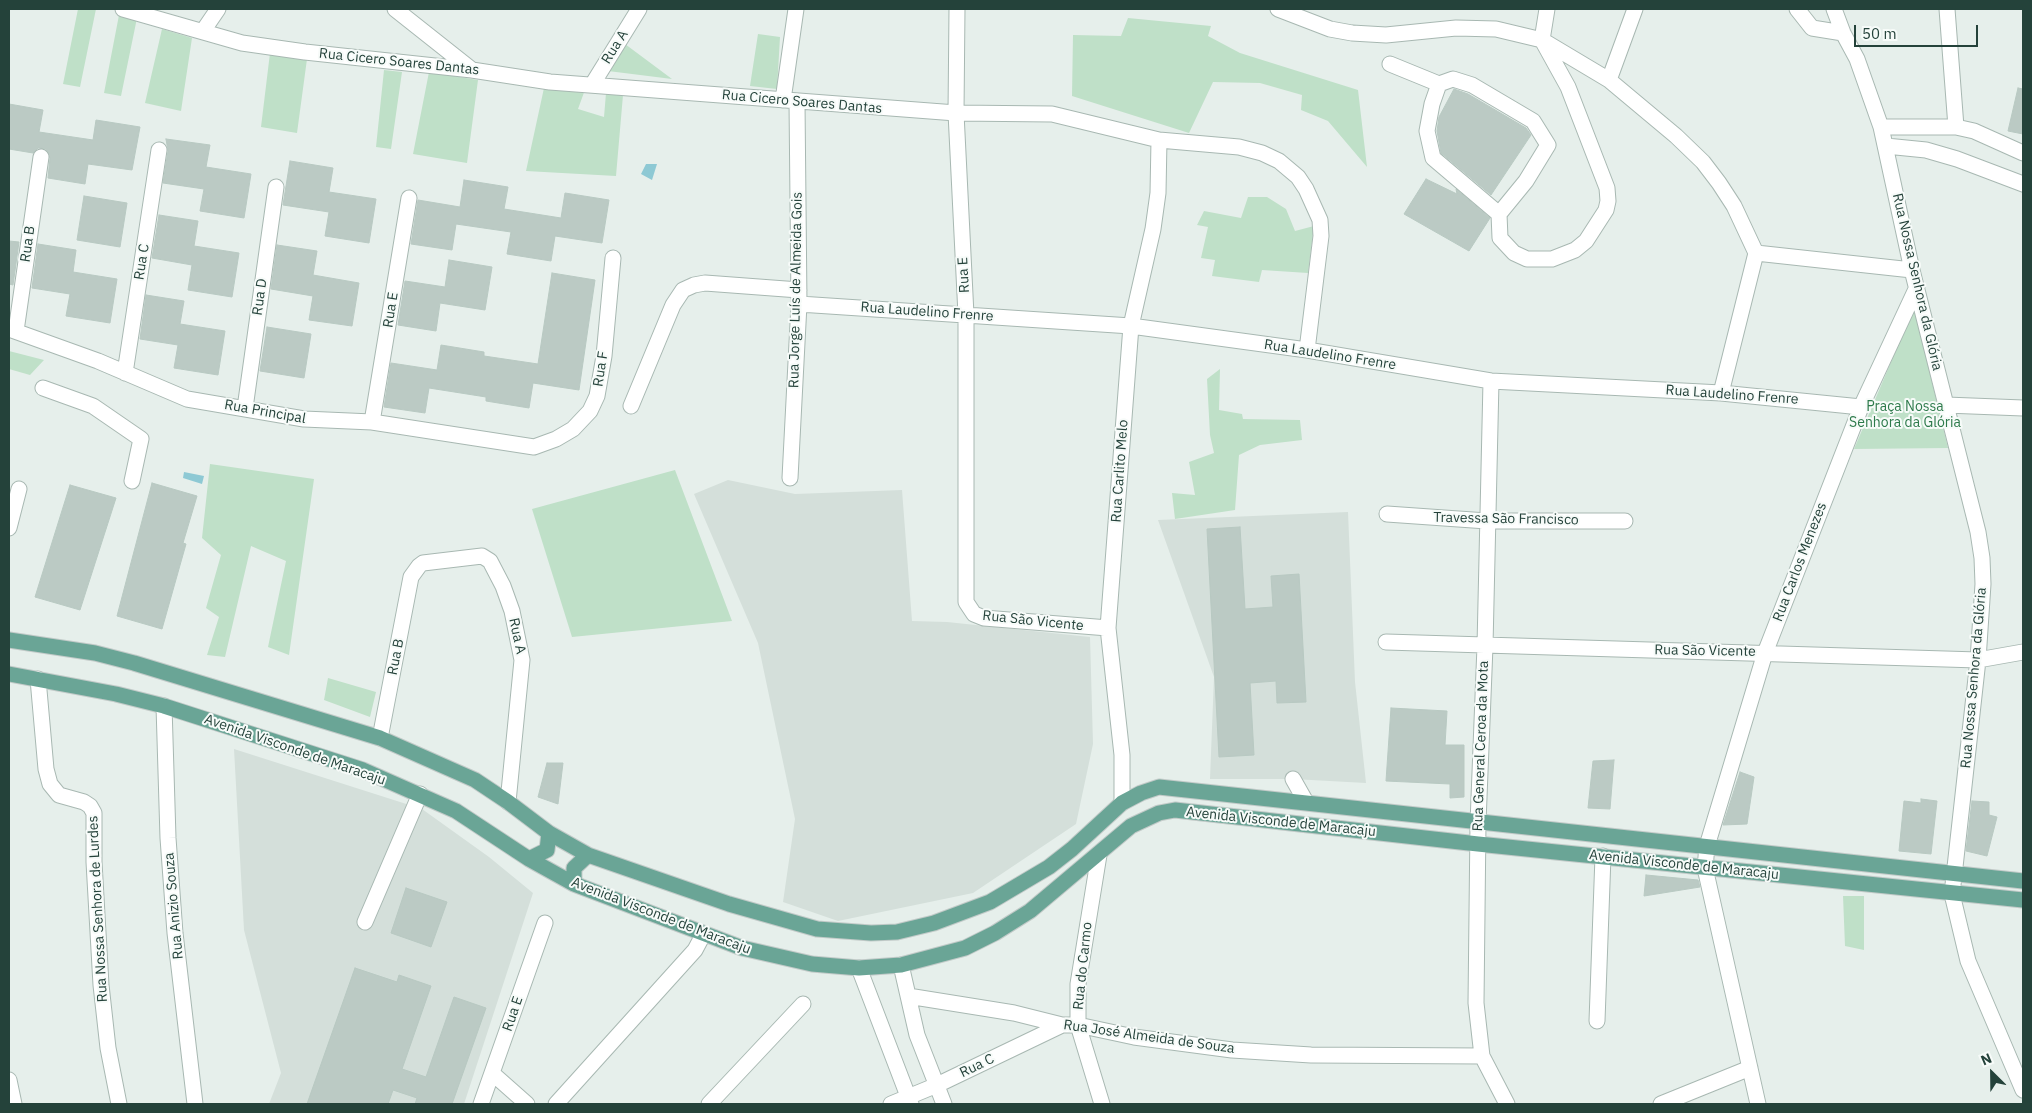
<!DOCTYPE html>
<html>
<head>
<meta charset="utf-8">
<style>
  body { margin:0 }
  #map { position:relative; width:2032px; height:1113px; overflow:hidden; background:#e6efeb; font-family:"IBM Plex Sans",sans-serif }
  canvas { display:block }
  .frame { position:absolute; inset:0; border:10px solid #24423a; pointer-events:none }
  .north { position:absolute; left:1967px; top:1048px; width:50px; height:50px; -webkit-text-stroke:4px #f7fbf9; paint-order:stroke; rotate:337deg; font-size:14px; font-weight:700; line-height:20px; text-align:center; color:#24423a }
  .north::after { content:''; display:block; margin:auto; width:18px; height:22px; background:#24423a; clip-path:polygon(50% 0,100% 100%,50% 72%,0 100%) }
  .scale { position:absolute; left:1854px; top:25px; width:124px; height:22px; box-sizing:border-box; border:2px solid #24423a; border-top:0; padding-left:6px; font-size:15px; line-height:18px; white-space:nowrap; color:#24423a; -webkit-text-stroke:4px #f7fbf9; paint-order:stroke }
</style>
</head>
<body>
<div id="map">
<canvas width="2032" height="1113"></canvas>
<div class="frame"></div>
<div class="north">N</div>
<div class="scale">50 m</div>
</div>
<script>
const c = document.querySelector('canvas').getContext('2d');
c.lineJoin = 'round';
function fill(path, color) {
  c.fillStyle = color;
  c.fill(path, 'evenodd');
}
function toPath(rows) {
  const path = new Path2D();
  for (const r of rows) {
    path.moveTo(r[0], r[1]);
    for (let i = 2; i < r.length; i += 2) path.lineTo(r[i], r[i + 1]);
  }
  return path;
}
function strokePath(path, color, width, dash) {
  c.strokeStyle = color;
  c.lineWidth = width;
  c.lineCap = dash ? 'butt' : 'round';
  c.setLineDash(dash || []);
  c.stroke(path);
}
function label(font, color, halo, rows, align = 'center') {
  c.font = font + ' "IBM Plex Sans",sans-serif';
  c.lineWidth = 4;
  c.setLineDash([]);
  c.textBaseline = 'middle';
  c.strokeStyle = halo;
  c.fillStyle = color;
  for (const [text, x, y, turn = 0] of rows) {
    c.save();
    c.translate(x, y);
    c.rotate((+turn || 0) * Math.PI / 180);
    c.textAlign = isNaN(turn) ? turn : align;
    if (halo) c.strokeText(text, 0, 0);
    c.fillText(text, 0, 0);
    c.restore();
  }
}
const built = toPath([
  [728,480,795,494,902,490,912,621,947,622,1090,637,1093,744,1076,824,973,893,838,921,783,902,795,819,758,643,694,494],
  [1348,512,1355,682,1366,783,1293,779,1210,779,1214,677,1158,520],
  [234,749,422,809,489,857,533,893,464,1104,269,1104,281,1073,244,930]
]);
const green = toPath([
  [78,9,96,9,80,87,63,84],
  [119,15,137,18,121,96,104,93],
  [1128,18,1211,26,1208,36,1240,53,1358,90,1367,167,1328,121,1301,110,1302,95,1260,83,1213,82,1189,133,1072,96,1073,35,1121,36],
  [162,29,192,38,181,111,145,103],
  [758,34,780,37,777,89,750,86],
  [625,44,672,79,608,71],
  [270,53,307,59,297,133,261,127],
  [384,70,402,72,391,149,376,147],
  [429,72,478,80,467,163,413,154],
  [586,87,578,109,604,117,606,93,623,95,616,176,526,171,544,88],
  [1248,197,1267,197,1286,209,1295,231,1314,226,1308,273,1262,270,1259,282,1212,276,1215,260,1201,258,1208,227,1197,225,1204,211,1241,218],
  [1914,308,1948,448,1854,449],
  [9,351,44,360,30,375,9,369],
  [1220,369,1219,410,1242,414,1243,419,1300,420,1302,440,1260,445,1239,455,1235,510,1175,519,1172,493,1195,495,1189,462,1214,453,1210,435,1207,379],
  [210,464,314,479,289,655,268,647,286,561,251,546,225,657,207,655,219,617,206,608,221,555,202,538],
  [675,470,732,621,572,637,532,509],
  [328,678,376,692,370,717,324,700],
  [1843,896,1864,896,1864,950,1845,946]
]);
const water = toPath([
  [646,164,657,164,652,180,641,174],
  [184,472,204,476,202,484,183,478]
]);
const building = toPath([
  [2018,88,2023,89,2023,134,2008,131,2018,88],
  [1454,89,1468,94,1526,128,1531,135,1491,195,1441,153,1437,131,1439,117,1454,89],
  [9,104,43,110,39,132,93,140,96,120,140,127,132,170,88,164,85,184,48,178,50,158,46,149,38,148,33,153,9,149,9,104],
  [166,139,210,145,206,167,251,174,244,218,200,211,204,189,163,183,168,151,166,139],
  [290,161,333,168,329,192,376,199,369,243,325,236,329,212,283,205,290,161],
  [1426,179,1457,194,1456,189,1490,218,1469,251,1404,214,1426,179],
  [464,180,508,187,504,209,561,218,565,193,609,200,602,243,555,236,551,261,507,254,511,232,456,224,452,250,411,244,418,200,460,207,464,180],
  [84,196,127,203,120,247,77,240,84,196],
  [159,215,198,221,194,246,239,253,232,297,188,290,192,265,152,258,159,215],
  [9,241,19,242,13,285,9,284,9,241],
  [38,244,76,250,73,272,117,279,110,323,66,316,70,294,32,288,38,244],
  [277,245,317,251,313,275,359,283,352,326,309,320,313,296,271,289,277,245],
  [449,260,492,267,485,310,440,303,436,331,398,325,405,281,445,287,449,260],
  [552,273,595,280,579,390,533,383,529,408,486,401,486,397,429,388,425,413,384,407,391,363,437,370,441,345,484,352,484,356,538,364,552,273],
  [146,295,184,301,180,324,225,331,218,375,174,368,178,345,140,339,146,295],
  [267,327,311,334,304,378,260,371,267,327],
  [152,483,197,496,183,543,186,544,162,629,117,616,152,483],
  [70,485,116,498,80,610,35,597,70,485],
  [1240,527,1245,609,1273,607,1271,576,1299,574,1306,702,1277,703,1276,681,1250,683,1254,755,1219,757,1207,529,1240,527],
  [1391,708,1447,711,1445,745,1464,745,1464,797,1450,798,1450,784,1386,781,1391,708],
  [1614,760,1610,809,1588,808,1593,761,1614,760],
  [547,763,563,763,558,804,538,797,547,763],
  [1740,772,1754,777,1747,824,1723,825,1740,772],
  [1921,799,1937,801,1931,854,1899,851,1904,801,1921,803,1921,799],
  [1972,801,1989,802,1989,815,1997,817,1987,856,1966,851,1972,801],
  [1646,875,1698,880,1700,887,1644,896,1646,875],
  [406,888,447,902,431,947,391,933,406,888],
  [355,968,397,982,399,975,431,986,402,1069,426,1077,454,997,486,1008,452,1104,415,1104,417,1098,393,1090,388,1104,307,1104,355,968]
]);
const minor = toPath([
  [123,9,242,43,305,52,472,70,550,82,956,113,1052,114,1159,140,1239,147,1262,153,1279,161,1298,177,1306,189,1320,220,1321,236,1307,350],
  [395,9,472,70],
  [957,9,956,113,966,315,966,602,974,614,984,618,1108,628],
  [1278,9,1330,29,1352,33,1386,35,1456,28,1496,29,1542,40,1609,80,1676,136,1703,162,1719,183,1734,206,1756,253,1721,393],
  [1797,9,1812,28,1843,33],
  [1834,9,1843,33,1857,59,1881,127,1912,270,1978,532,1982,558,1983,584,1978,660,1952,894,1968,961,2023,1090],
  [1947,9,1956,127],
  [203,31,218,9],
  [1390,64,1439,84],
  [1609,80,1635,9],
  [592,85,639,9],
  [783,100,796,9],
  [1881,127,1956,127,1974,131,2023,153],
  [1886,146,1926,150,1957,159,2023,184],
  [1499,214,1433,158,1427,131,1432,104,1439,84,1453,79,1472,85,1533,121,1548,145,1526,181,1499,214,1500,238,1514,253,1527,259,1552,259,1575,250,1586,241,1606,210,1608,201,1607,188,1568,87,1542,40,1547,9],
  [1756,253,1912,270],
  [799,304,1131,326,1307,350,1491,381,1721,393,1861,407],
  [9,329,98,361,187,399,304,419,372,422,534,447,556,439,573,429,590,411,597,396,604,356,613,258],
  [16,331,41,157],
  [125,373,159,150],
  [1491,381,1485,646,1478,823,1476,1003,1482,1056,1507,1104],
  [43,388,93,406,141,439,132,481],
  [1946,405,2023,408],
  [631,406,673,305,683,290,694,285,705,283,799,290],
  [245,408,276,187],
  [372,422,409,198],
  [790,478,799,304,797,102],
  [1387,514,1487,521,1625,521],
  [9,528,19,489],
  [1386,642,1978,660,2023,652],
  [38,679,46,769,50,784,59,795,84,802,90,806,94,813,94,862,101,985,108,1048,119,1104],
  [164,706,168,838,175,933,195,1104],
  [380,738,411,577,419,566,423,563,482,556,490,561,503,586,512,611,522,660,508,802],
  [1293,779,1306,802],
  [1122,803,1122,755,1108,628,1131,326,1153,229,1158,193,1159,140],
  [1099,855,1078,984,1078,1025,1102,1104],
  [365,922,420,794],
  [901,965,917,1035,944,1104],
  [859,968,911,1104],
  [908,996,1014,1013,1062,1025,1078,1025,1134,1037,1232,1050,1311,1055,1482,1056],
  [1597,1021,1603,856],
  [492,1073,527,1104],
  [9,1080,14,1104],
  [481,1104,545,923],
  [556,1104,695,950,703,935],
  [709,1104,803,1004],
  [891,1104,937,1085,1062,1025],
  [1661,1104,1750,1068],
  [1758,1104,1705,868,1707,846,1765,653,1861,407,1917,287]
]);
const major = toPath([
  [9,640,95,653,134,663,380,738,475,780,508,802,549,833,588,855,729,904,817,929,871,933,897,932,934,923,990,902,1049,867,1072,849,1122,803,1141,793,1159,787,2023,881],
  [9,674,116,694,164,706,363,770,456,811,529,859,574,884,742,948,812,964,859,968,901,965,965,948,995,933,1030,911,1131,826,1159,813,1175,810,1478,844,2023,900],
  [529,859,547,850,549,833],
  [574,884,574,868,588,855]
]);
const streetNames = [
  ["Rua A",615,47,-58],
  ["Rua Cicero Soares Dantas",399,62,6],
  ["Rua Cicero Soares Dantas",802,102,5],
  ["Rua B",28,244,-82],
  ["Rua C",142,262,-81],
  ["Rua E",964,275,-93],
  ["Rua Nossa Senhora da Glória",1917,282,77],
  ["Rua Jorge Luís de Almeida Gois",796,290,-89],
  ["Rua D",260,297,-82],
  ["Rua E",391,310,-81],
  ["Rua Laudelino Frenre",927,312,4],
  ["Rua Laudelino Frenre",1330,355,9],
  ["Rua F",601,369,-81],
  ["Rua Laudelino Frenre",1732,395,4],
  ["Rua Principal",265,412,10],
  ["Rua Carlito Melo",1120,471,-86],
  ["Travessa São Francisco",1506,519,1],
  ["Rua Carlos Menezes",1800,562,-69],
  ["Rua São Vicente",1033,621,6],
  ["Rua A",517,636,78],
  ["Rua São Vicente",1705,651,1],
  ["Rua B",396,657,-79],
  ["Rua Nossa Senhora da Glória",1974,678,-85],
  ["Rua General Ceroa da Mota",1481,746,-88],
  ["Avenida Visconde de Maracaju",295,750,19],
  ["Avenida Visconde de Maracaju",1281,822,6],
  ["Avenida Visconde de Maracaju",1684,865,6],
  ["Rua Anizio Souza",174,906,-95],
  ["Rua Nossa Senhora de Lurdes",98,909,-93],
  ["Avenida Visconde de Maracaju",661,916,21],
  ["Rua do Carmo",1083,966,-84],
  ["Rua E",513,1014,-71],
  ["Rua José Almeida de Souza",1149,1037,8],
  ["Rua C",977,1066,-26]
];
const parkNames = [
  ["Praça Nossa",1905,407],
  ["Senhora da Glória",1905,423]
];
fill(built, '#d4dfda');
fill(green, '#bfe0c8');
fill(water, '#8ec9d4');
fill(building, '#bbcac4');
strokePath(building, '#b8c9c2', 1);
strokePath(minor, '#a8b8b2', 17);
strokePath(major, '#c2cac8', 17);
strokePath(minor, '#fff', 15);
strokePath(major, '#6aa596', 15);
label('14px', '#24423a', '#f7fbf9', streetNames);
label('14px', '#2d7a4b', '#f7fbf9', parkNames);
</script>
</body>
</html>
